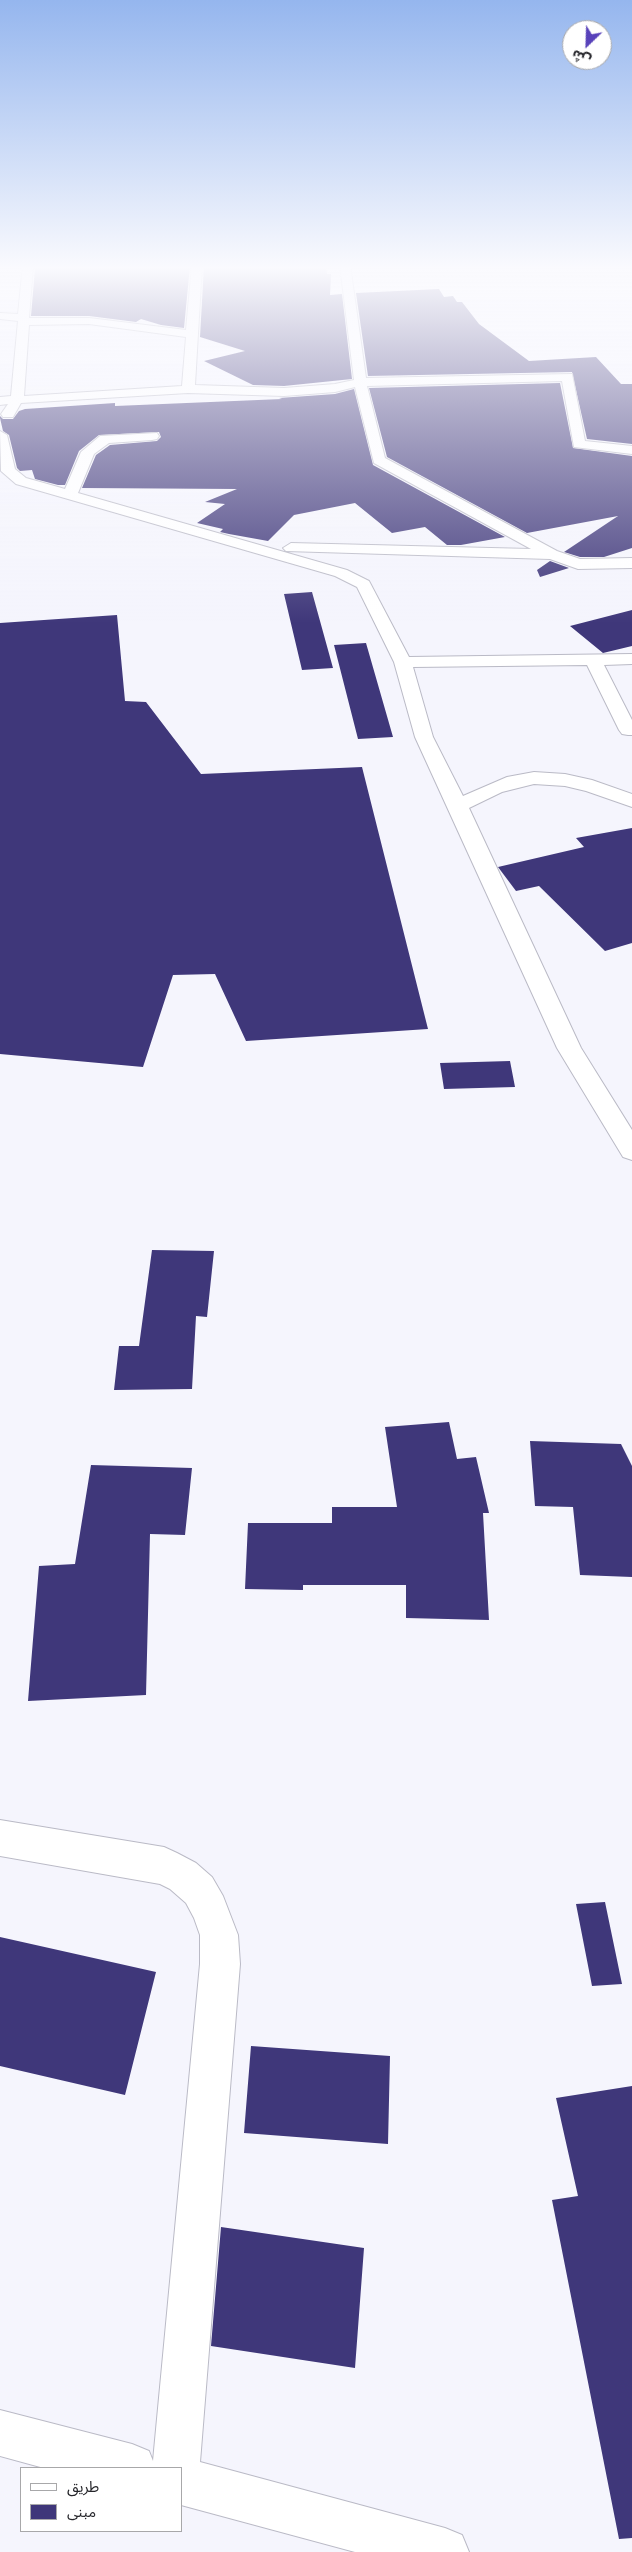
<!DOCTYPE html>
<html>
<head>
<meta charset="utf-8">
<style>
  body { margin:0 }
  #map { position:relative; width:632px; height:2552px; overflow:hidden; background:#f5f5fd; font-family:Jost,"Noto Sans Arabic",sans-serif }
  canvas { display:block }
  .legend { position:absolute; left:20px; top:2467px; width:162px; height:65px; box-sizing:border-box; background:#fff; border:1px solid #a8a8aa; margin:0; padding:6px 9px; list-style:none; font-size:15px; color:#26262b }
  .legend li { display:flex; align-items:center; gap:10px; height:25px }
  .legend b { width:25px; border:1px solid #a8a8aa }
  .north { position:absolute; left:562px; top:20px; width:50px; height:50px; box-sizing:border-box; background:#fff; border:1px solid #a8a8aa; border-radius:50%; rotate:204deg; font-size:14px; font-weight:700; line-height:20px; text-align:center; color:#26262b }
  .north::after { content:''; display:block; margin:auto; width:18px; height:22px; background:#5842ba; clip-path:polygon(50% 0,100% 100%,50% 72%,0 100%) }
</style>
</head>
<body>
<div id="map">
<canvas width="632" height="2552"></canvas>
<ul class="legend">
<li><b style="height:6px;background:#fff"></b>طريق</li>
<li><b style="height:14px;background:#3f377a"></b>مبنى</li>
</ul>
<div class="north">ش</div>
</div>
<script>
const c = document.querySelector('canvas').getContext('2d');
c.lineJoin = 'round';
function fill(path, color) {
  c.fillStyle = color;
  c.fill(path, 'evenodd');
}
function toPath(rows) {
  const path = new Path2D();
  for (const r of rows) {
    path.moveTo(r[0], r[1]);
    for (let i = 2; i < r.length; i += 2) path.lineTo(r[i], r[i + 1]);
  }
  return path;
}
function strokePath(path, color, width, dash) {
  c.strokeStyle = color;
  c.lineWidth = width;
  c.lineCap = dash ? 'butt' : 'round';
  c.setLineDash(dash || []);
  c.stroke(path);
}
const building = toPath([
  [325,265,327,274,331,274,330,295,342,294,352,379,284,386,253,385,204,361,245,351,200,337,204,266],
  [129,266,190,266,184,328,161,325,141,319,136,322,89,316,31,316,35,269],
  [439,289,444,297,453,296,457,302,462,302,479,324,529,361,596,357,621,384,632,384,632,444,587,439,572,372,368,376,356,293],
  [560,383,573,448,632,456,632,548,604,557,580,557,564,552,618,516,527,533,387,457,369,388],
  [354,389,373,465,505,537,461,545,447,545,425,527,392,533,355,503,294,515,268,541,229,534,220,532,223,529,197,523,225,504,205,502,237,489,82,488,96,455,110,445,157,441,161,437,159,432,99,435,79,451,65,485,58,485,35,479,32,470,20,471,17,468,9,435,3,431,0,418,0,416,3,419,13,419,19,411,25,409,115,403,115,406,282,399,279,398,335,394],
  [550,561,569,568,540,577,537,570],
  [312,592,333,668,302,670,284,594],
  [632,610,632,646,603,653,570,626],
  [117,615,125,701,146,702,201,774,362,767,428,1029,246,1041,215,974,173,975,143,1067,0,1054,0,623],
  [366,643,393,737,358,739,334,645],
  [632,828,632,943,605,951,539,886,516,891,498,867,584,847,576,838],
  [510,1061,515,1087,444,1089,440,1063],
  [152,1250,214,1251,207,1317,196,1316,192,1389,114,1390,119,1346,139,1346],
  [449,1422,457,1459,476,1457,489,1513,483,1513,489,1620,406,1618,406,1585,303,1585,303,1590,245,1589,248,1523,332,1523,332,1507,397,1507,385,1427],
  [530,1441,621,1444,632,1466,632,1577,580,1575,573,1507,535,1506],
  [91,1465,192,1468,185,1535,150,1534,146,1695,28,1701,39,1566,75,1564],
  [605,1902,622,1984,592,1986,576,1904],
  [0,1937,156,1972,125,2095,0,2066],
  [251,2046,390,2056,388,2144,244,2133],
  [632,2086,632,2538,619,2539,552,2200,578,2196,556,2098],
  [221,2227,364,2248,355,2368,211,2346]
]);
const minor = toPath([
  [23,265,33,265,29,318,89,318,186,330,192,265,202,265,195,385,284,388,335,384,354,380,340,265,350,265,366,378,572,374,585,441,632,446,632,454,574,447,562,381,367,386,385,458,557,551,580,559,632,558,632,568,578,569,550,559,286,551,283,548,291,543,531,549,374,463,355,387,335,392,284,396,188,393,21,403,13,417,3,417,1,414,8,404,0,405,0,397,11,396,18,321,0,319,0,313,18,314,23,265],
  [89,324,186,337,182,386,24,396,29,325,89,324],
  [0,431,7,435,15,469,26,478,65,489,81,452,100,436,157,433,159,436,157,439,152,440,109,443,94,454,78,493,347,570,369,581,409,657,632,654,632,664,604,665,632,720,632,735,628,735,622,734,619,730,587,665,413,667,433,737,463,796,507,777,534,772,565,774,592,780,632,794,632,807,586,791,565,786,534,784,502,792,469,808,581,1048,632,1130,632,1160,623,1157,557,1048,415,737,394,662,357,587,335,576,16,484,1,471,0,431],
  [0,1820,164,1847,177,1853,196,1863,212,1877,223,1896,238,1935,240,1964,200,2462,445,2528,462,2535,469,2552,355,2552,181,2505,181,2468,44,2468,0,2456,0,2410,132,2444,149,2451,153,2461,200,1964,200,1935,194,1918,186,1903,170,1889,160,1884,0,1856,0,1820]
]);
fill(building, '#3f377a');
strokePath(minor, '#babac6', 2);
fill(minor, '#fff');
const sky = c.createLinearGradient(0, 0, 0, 623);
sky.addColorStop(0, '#95b6ee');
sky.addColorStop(0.43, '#fafafe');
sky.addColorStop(1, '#fafafe00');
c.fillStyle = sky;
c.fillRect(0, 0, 632, 623);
</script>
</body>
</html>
